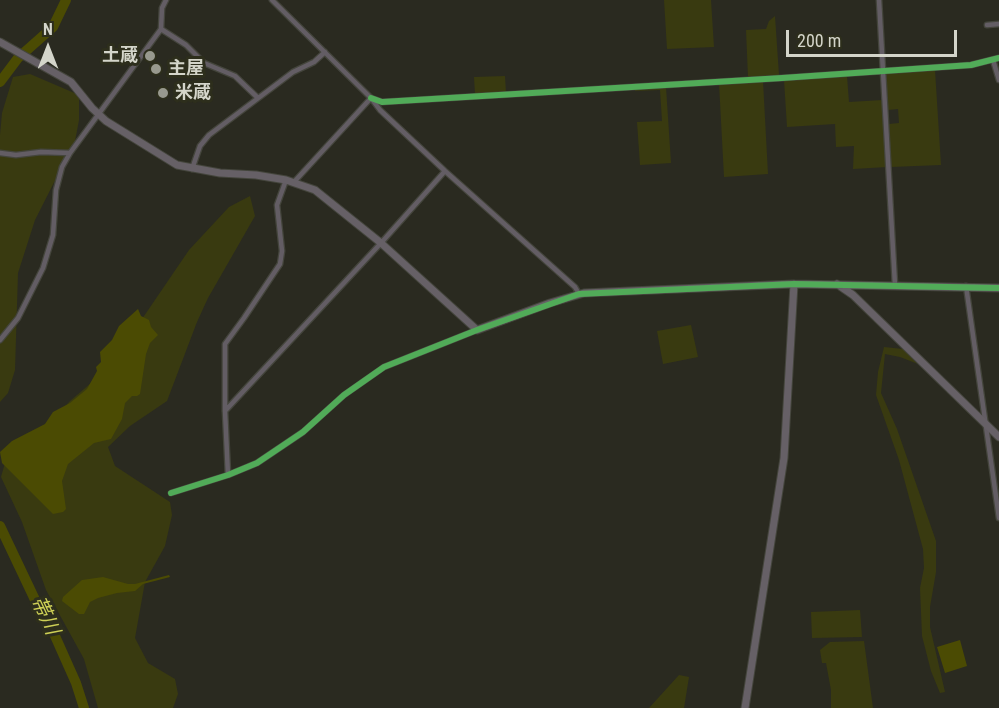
<!DOCTYPE html>
<html>
<head>
<meta charset="utf-8">
<style>
  body { margin:0 }
  #map { position:relative; width:999px; height:708px; overflow:hidden; background:#2a2a20; font-family:"Roboto Condensed",sans-serif }
  canvas { display:block }
  .north { position:absolute; left:18px; top:18px; width:60px; height:60px; -webkit-text-stroke:4px #2d2e1c; paint-order:stroke; rotate:0deg; font-size:16px; font-weight:700; line-height:24px; text-align:center; color:#d4d5ca }
  .north::after { content:''; display:block; margin:auto; width:21px; height:27px; background:#d4d5ca; clip-path:polygon(50% 0,100% 100%,50% 72%,0 100%) }
  .scale { position:absolute; left:786px; top:30px; width:171px; height:27px; box-sizing:border-box; border:3px solid #d4d5ca; border-top:0; padding-left:8px; font-size:18px; line-height:21px; white-space:nowrap; color:#d4d5ca; -webkit-text-stroke:4px #2d2e1c; paint-order:stroke }
</style>
</head>
<body>
<div id="map">
<canvas width="999" height="708"></canvas>
<div class="north">N</div>
<div class="scale">200 m</div>
</div>
<script>
const c = document.querySelector('canvas').getContext('2d');
c.lineJoin = 'round';
function fill(path, color) {
  c.fillStyle = color;
  c.fill(path, 'evenodd');
}
function toPath(rows) {
  const path = new Path2D();
  for (const r of rows) {
    path.moveTo(r[0], r[1]);
    for (let i = 2; i < r.length; i += 2) path.lineTo(r[i], r[i + 1]);
  }
  return path;
}
function strokePath(path, color, width, dash) {
  c.strokeStyle = color;
  c.lineWidth = width;
  c.lineCap = dash ? 'butt' : 'round';
  c.setLineDash(dash || []);
  c.stroke(path);
}
function label(font, color, halo, rows, align = 'center') {
  c.font = font + ' "Roboto Condensed","Noto Sans JP",sans-serif';
  c.lineWidth = 6;
  c.setLineDash([]);
  c.textBaseline = 'middle';
  c.strokeStyle = halo;
  c.fillStyle = color;
  for (const [text, x, y, turn = 0] of rows) {
    c.save();
    c.translate(x, y);
    c.rotate((+turn || 0) * Math.PI / 180);
    c.textAlign = isNaN(turn) ? turn : align;
    if (halo) c.strokeText(text, 0, 0);
    c.fillText(text, 0, 0);
    c.restore();
  }
}
const green = toPath([
  [664,0,711,0,714,47,667,49],
  [775,16,779,75,748,77,746,30,766,29,769,21],
  [935,70,941,165,891,167,889,124,899,123,898,109,888,110,886,73],
  [30,74,79,95,79,120,75,141,35,220,18,273,15,370,8,393,0,402,0,135,2,113,13,77],
  [505,76,506,93,475,94,474,77],
  [847,76,849,102,883,100,887,167,853,169,854,146,836,147,835,124,787,127,784,80],
  [763,81,768,174,724,177,719,83],
  [666,87,671,163,640,165,637,122,662,121,660,90,635,91,635,89],
  [250,196,255,216,208,298,197,322,167,401,130,426,108,447,115,466,170,502,172,515,165,546,145,582,135,638,148,663,175,679,178,694,173,708,98,708,84,659,46,590,22,522,1,477,5,463,39,435,70,401,98,377,125,344,189,250,229,207],
  [691,325,698,357,663,364,657,331],
  [884,347,903,349,918,364,900,357,885,354,881,393,897,429,936,541,936,572,930,607,930,627,945,692,940,693,931,671,922,636,920,588,924,568,923,549,899,460,876,395,878,372],
  [860,610,862,637,812,638,811,612],
  [864,641,873,708,831,708,831,690,826,663,822,663,820,650,830,642],
  [679,675,689,677,684,708,649,708]
]);
const water = toPath([
  [138,309,141,316,149,320,151,327,158,335,150,343,146,354,140,394,137,396,132,396,125,403,122,419,111,439,94,443,68,464,62,481,66,509,63,512,53,514,2,463,0,452,12,441,45,424,53,412,70,403,87,389,97,371,96,367,101,362,100,352,112,340,119,326],
  [169,575,170,577,143,584,135,591,117,593,98,598,90,602,84,614,79,614,62,601,63,597,82,580,103,577,128,584,135,584],
  [960,640,967,666,945,673,937,647]
]);
const river = toPath([
  [0,82,18,58,53,27,66,0],
  [0,526,37,604,47,618,76,683,84,708]
]);
const street = toPath([
  [272,0,371,98,380,110,445,171,575,287,579,294],
  [879,0,895,285],
  [987,25,999,24],
  [161,29,186,45,204,63,235,76,258,98],
  [993,60,999,80],
  [371,98,382,102,782,78,971,65,999,58],
  [0,153,16,155,41,152,70,153],
  [192,169,200,146,209,135,293,72,314,62,325,52],
  [294,182,371,98],
  [966,286,999,518],
  [0,340,18,318,43,268,53,235,56,190,62,167,70,153,161,29,162,8,166,0],
  [225,411,381,243,445,171],
  [228,475,225,411,225,344,244,318,280,264,282,251,277,205,286,180],
  [171,493,228,475,257,463,303,432,344,395,384,367,477,330]
]);
const secondary = toPath([
  [0,42,71,82,92,108,106,121,177,165,220,173,256,175,286,180,315,190,381,243,477,330,550,303,584,293,794,284,999,288],
  [837,284,853,295,999,437],
  [745,708,784,458,794,284]
]);
const cycleway = toPath([
  [371,98,382,102,782,78,971,65,999,58],
  [171,493,228,475,257,463,303,432,344,395,384,367,477,330,579,294,794,284,999,288]
]);
const markers = [
  [150,56,6,"#98998e"],
  [156,69,6,"#98998e"],
  [163,93,6,"#98998e"]
];
const poiNames = [
  ["土蔵",138,56,"right"],
  ["主屋",168,69],
  ["米蔵",175,93]
];
const waterNames = [
  ["帯川",44,616,65]
];
fill(green, '#393a10');
fill(water, '#4b4b03');
strokePath(river, '#4b4b03', 10);
strokePath(street, '#44453c', 7);
strokePath(secondary, '#44453c', 9);
strokePath(street, '#635d64', 4.5);
strokePath(secondary, '#666066', 7);
strokePath(cycleway, '#51ab58', 6);
for (const [x, y, r, color] of markers) {
  const dot = new Path2D();
  dot.arc(x, y, r, 0, 2 * Math.PI);
  c.fillStyle = color;
  c.fill(dot);
  strokePath(dot, '#2d2e1c', 2);
}
label('bold 18px', '#d4d5ca', '#2d2e1c', poiNames, 'left');
label('italic 20px', '#ced056', '#2d2e1c', waterNames);
</script>
</body>
</html>
